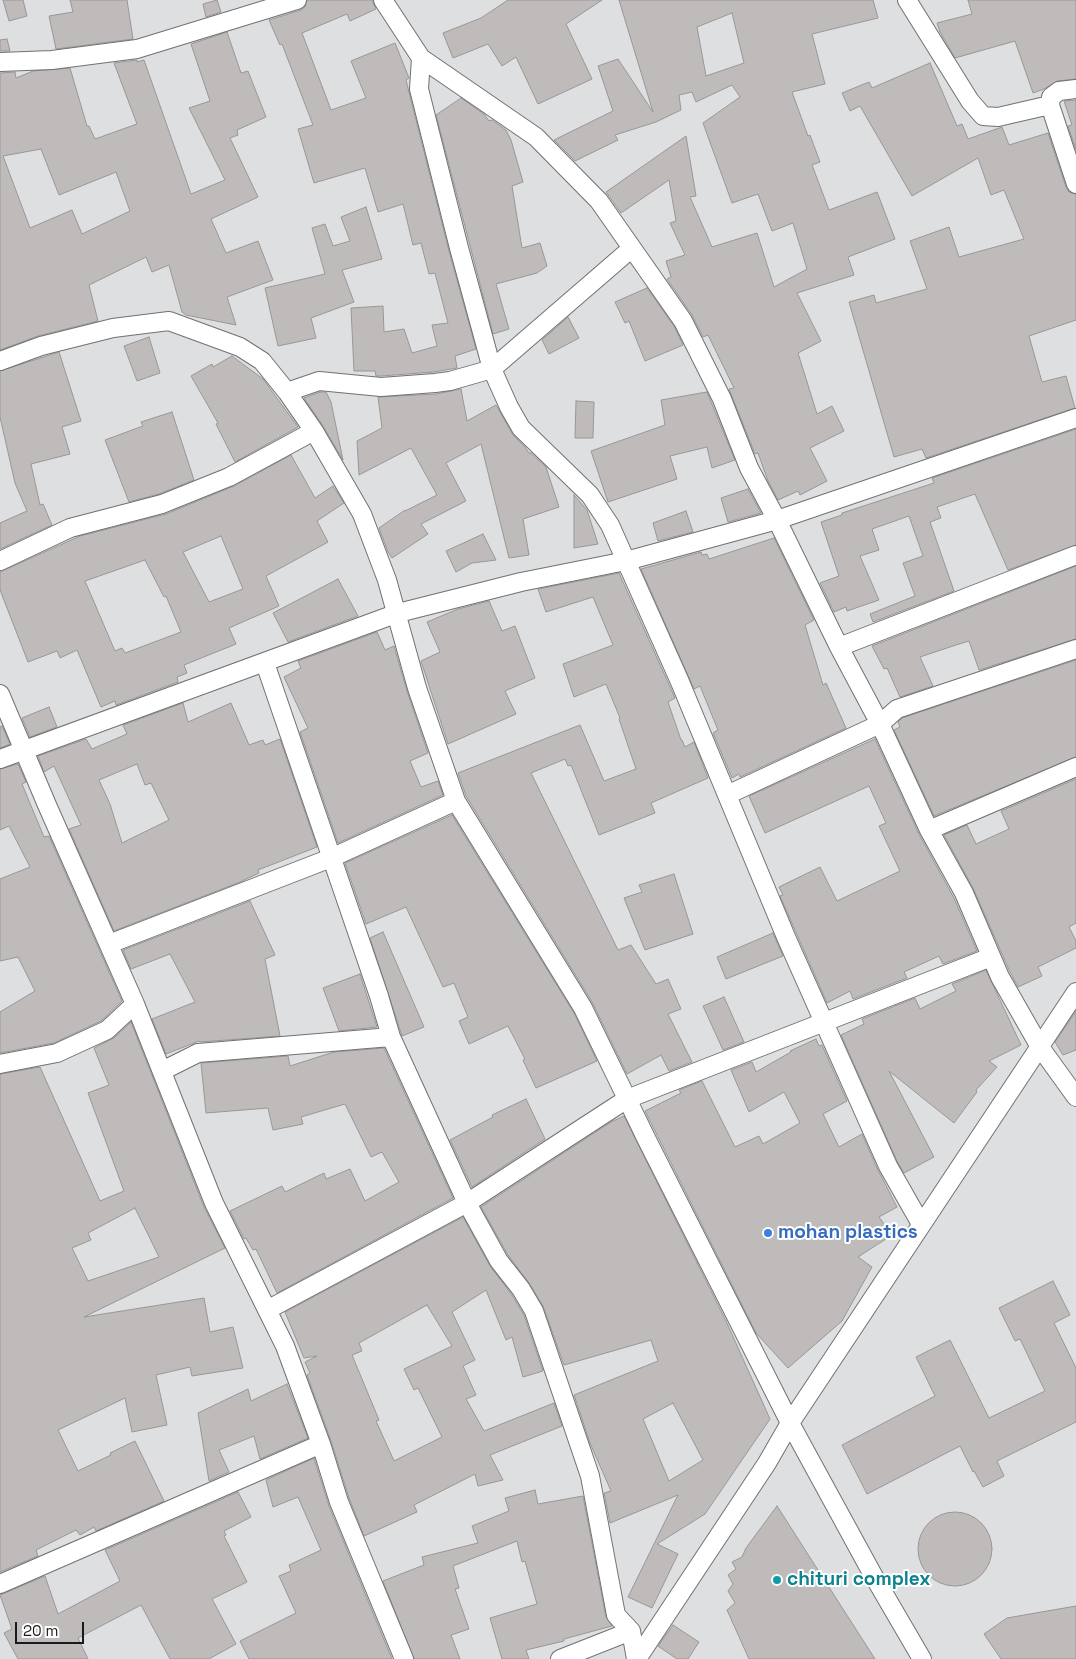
<!DOCTYPE html>
<html>
<head>
<meta charset="utf-8">
<style>
  body { margin:0 }
  #map { position:relative; width:1076px; height:1659px; overflow:hidden; background:#dddfe1; font-family:"Space Grotesk",sans-serif }
  canvas { display:block }
  .scale { position:absolute; left:15px; top:1622px; width:69px; height:22px; box-sizing:border-box; border:2px solid #191a1b; border-top:0; padding-left:6px; font-size:15px; line-height:18px; white-space:nowrap; color:#191a1b; -webkit-text-stroke:4px #fff; paint-order:stroke }
</style>
</head>
<body>
<div id="map">
<canvas width="1076" height="1659"></canvas>
<div class="scale">20 m</div>
</div>
<script>
const c = document.querySelector('canvas').getContext('2d');
c.lineJoin = 'round';
function fill(path, color) {
  c.fillStyle = color;
  c.fill(path, 'evenodd');
}
function toPath(rows) {
  const path = new Path2D();
  for (const r of rows) {
    if (r.length === 3) {
      path.moveTo(r[0] + r[2], r[1]);
      path.arc(r[0], r[1], r[2], 0, 2 * Math.PI);
      continue;
    }
    path.moveTo(r[0], r[1]);
    for (let i = 2; i < r.length; i += 2) path.lineTo(r[i], r[i + 1]);
  }
  return path;
}
function strokePath(path, color, width, dash) {
  c.strokeStyle = color;
  c.lineWidth = width;
  c.lineCap = dash ? 'butt' : 'round';
  c.setLineDash(dash || []);
  c.stroke(path);
}
function label(font, color, halo, rows, align = 'center') {
  c.font = font + ' "Space Grotesk",sans-serif';
  c.lineWidth = 4;
  c.setLineDash([]);
  c.textBaseline = 'middle';
  c.strokeStyle = halo;
  c.fillStyle = color;
  for (const [text, x, y, turn = 0] of rows) {
    c.save();
    c.translate(x, y);
    c.rotate((+turn || 0) * Math.PI / 180);
    c.textAlign = isNaN(turn) ? turn : align;
    if (halo) c.strokeText(text, 0, 0);
    c.fillText(text, 0, 0);
    c.restore();
  }
}
const building = toPath([
  [3,0,23,0,27,16,9,21,3,0],
  [70,0,127,0,133,39,56,49,49,16,73,12,70,0],
  [217,0,221,12,206,17,203,4,217,0],
  [307,0,372,0,376,9,350,21,347,14,302,33,331,110,366,98,351,61,395,43,409,78,406,80,409,92,449,251,476,349,455,356,457,368,434,372,381,376,376,376,375,371,354,371,351,308,383,306,384,332,404,329,412,353,437,346,432,325,448,323,435,273,429,274,421,243,413,245,403,204,378,212,365,168,314,183,298,129,313,125,282,44,280,45,269,20,301,10,305,7,307,0],
  [508,0,602,0,566,24,592,79,538,104,516,57,502,66,488,44,453,58,443,33,481,18,508,0],
  [619,0,873,0,878,18,812,34,825,84,792,92,808,136,810,135,820,162,812,165,829,210,877,192,895,239,848,257,854,275,797,293,821,341,798,353,817,414,832,406,844,431,810,448,827,481,800,495,798,491,778,500,768,481,758,453,755,454,729,389,734,388,708,335,703,337,692,315,667,279,671,277,666,261,685,255,670,223,676,221,669,180,621,213,606,192,686,136,696,196,690,197,712,247,757,233,774,287,807,269,793,223,772,231,758,194,732,203,703,123,740,97,732,85,696,102,692,92,679,95,681,110,656,122,615,135,618,140,575,161,554,140,613,111,598,66,618,59,653,112,619,0],
  [732,13,744,63,706,76,697,27,732,13],
  [968,0,1076,0,1076,79,1057,81,1044,89,1033,93,1015,41,955,58,940,32,937,23,972,14,968,0],
  [227,32,241,73,248,71,266,117,237,130,238,135,230,138,258,197,211,219,226,253,258,241,273,280,227,297,236,325,186,315,182,312,169,265,152,272,146,257,89,285,98,321,38,336,0,350,0,73,15,72,16,78,33,71,70,68,87,126,89,126,95,139,137,124,114,63,137,60,137,62,144,60,191,194,225,180,189,108,210,101,191,44,227,32],
  [41,149,59,195,116,172,130,211,82,234,72,210,30,228,3,156,41,149],
  [7,39,10,51,0,51,0,40,7,39],
  [930,63,957,126,962,124,968,139,1002,127,1009,145,1048,133,1066,187,1069,192,1076,194,1076,320,1029,336,1042,382,1066,376,1075,408,926,458,922,449,894,457,849,302,874,295,876,303,927,289,910,241,949,227,959,257,1024,239,1004,190,991,195,978,158,912,196,860,106,850,111,842,93,869,82,872,88,930,63],
  [461,98,484,114,489,121,492,120,506,130,511,140,523,182,512,186,522,248,540,243,547,266,537,273,496,284,509,329,493,334,436,115,461,98],
  [1076,100,1076,150,1068,126,1072,125,1064,101,1076,100],
  [366,207,382,259,342,270,354,302,311,318,316,338,278,346,265,288,325,274,312,228,325,224,333,246,350,241,341,217,366,207],
  [647,288,674,326,683,345,645,361,629,321,625,323,615,302,647,288],
  [568,317,579,338,549,354,542,340,568,317],
  [149,337,160,373,137,381,124,346,149,337],
  [59,352,81,421,62,427,70,454,31,464,40,505,43,504,52,525,0,549,0,523,27,511,15,483,0,417,0,371,59,352],
  [232,356,263,379,298,427,235,462,216,424,218,423,191,376,212,364,213,367,232,356],
  [461,389,467,421,496,405,513,435,525,447,529,453,531,453,546,467,559,507,523,519,529,555,509,558,481,444,446,463,466,501,421,524,428,534,392,558,388,552,379,528,405,510,405,511,437,495,411,448,359,475,357,441,382,428,378,397,436,394,461,389],
  [320,392,326,392,331,402,343,460,323,426,304,398,320,392],
  [707,392,735,460,712,468,707,447,670,456,677,479,608,502,591,451,665,425,661,400,707,392],
  [576,401,594,402,593,438,575,438,576,401],
  [172,412,194,480,159,494,129,502,105,440,143,426,141,422,172,412],
  [1076,429,1076,545,1008,570,975,494,937,507,941,518,930,522,954,591,873,622,870,614,915,596,903,563,923,556,909,516,872,529,879,550,860,556,879,600,847,611,846,607,834,612,820,583,839,576,821,522,842,515,842,513,934,483,932,478,1076,429],
  [291,455,315,498,333,486,344,503,317,521,328,542,266,576,279,606,229,628,236,644,184,665,187,673,177,677,178,682,116,705,115,701,101,707,77,650,60,658,57,651,28,662,0,590,0,572,80,536,166,514,234,486,291,455],
  [221,536,243,589,209,602,183,552,221,536],
  [145,560,164,597,166,596,181,632,125,653,122,648,115,651,85,581,145,560],
  [748,489,761,513,728,522,721,498,748,489],
  [574,495,587,510,598,544,574,548,574,495],
  [686,511,693,532,658,541,653,523,686,511],
  [483,534,496,560,472,563,456,572,446,551,483,534],
  [774,538,814,620,805,625,823,685,826,683,846,728,740,777,739,774,732,778,713,733,718,730,700,686,694,689,641,569,701,552,702,555,707,554,709,559,774,538],
  [1076,566,1076,639,979,670,969,641,956,645,920,657,933,686,900,697,887,668,884,669,872,646,1076,566],
  [619,573,675,698,668,702,681,740,682,740,685,747,694,742,708,778,651,803,655,813,599,835,571,765,568,766,565,759,531,773,618,950,631,945,656,984,668,979,681,1009,668,1014,692,1062,669,1071,661,1055,627,1074,592,1002,466,796,458,773,580,725,604,781,636,769,619,719,620,718,606,684,574,697,563,664,613,645,593,597,546,612,538,589,619,573],
  [338,579,358,616,288,642,273,613,338,579],
  [489,601,502,631,515,626,535,678,505,691,516,714,448,744,421,661,440,652,427,622,458,609,489,601],
  [377,632,385,650,394,646,407,691,428,753,410,761,421,787,438,781,443,795,338,843,300,732,308,728,284,677,301,668,298,661,377,632],
  [1076,660,1076,757,934,816,894,730,900,727,898,722,902,718,1076,660],
  [183,703,188,722,231,703,249,745,263,740,265,745,280,739,317,847,258,870,259,873,240,882,114,931,69,829,81,825,54,766,44,772,38,756,86,739,92,749,127,734,123,725,183,703],
  [137,764,145,785,151,783,169,820,122,843,110,804,99,780,137,764],
  [49,707,57,727,30,737,22,718,49,707],
  [2,726,10,744,0,748,0,727,2,726],
  [875,739,919,834,954,898,977,951,943,964,939,956,904,972,907,978,853,999,850,991,827,1003,780,896,783,895,779,887,820,867,837,901,900,871,879,826,886,823,869,786,765,833,749,796,875,739],
  [18,764,26,782,22,784,44,837,49,836,122,1001,101,1021,54,1043,0,1053,0,1012,35,991,18,957,0,961,0,879,30,867,9,826,0,830,0,769,18,764],
  [1076,779,1076,923,1069,927,1076,941,1076,948,1038,967,1042,976,1018,987,1010,972,973,888,944,835,967,825,976,844,1009,829,1001,811,1076,779],
  [452,815,574,1013,597,1061,536,1088,523,1060,525,1059,508,1026,469,1044,459,1021,468,1017,454,983,443,987,406,907,366,924,345,863,452,815],
  [674,874,693,934,645,950,624,898,642,892,639,885,674,874],
  [250,901,275,955,265,959,280,1036,200,1042,199,1041,166,1054,152,1019,195,1002,170,954,131,969,123,950,250,901],
  [383,932,424,1027,402,1036,370,938,383,932],
  [773,933,783,956,726,979,717,957,773,933],
  [986,970,1021,1045,989,1061,997,1067,976,1090,977,1092,954,1123,889,1071,934,1157,904,1173,897,1161,841,1035,864,1024,862,1019,915,998,920,1009,956,991,952,984,986,970],
  [360,974,377,1027,339,1031,323,988,360,974],
  [724,997,744,1042,723,1050,703,1006,724,997],
  [1076,1011,1076,1050,1063,1055,1055,1042,1076,1011],
  [131,1022,204,1207,225,1248,84,1317,204,1298,210,1332,233,1327,243,1368,192,1376,190,1367,156,1375,167,1425,132,1432,125,1398,58,1430,78,1471,111,1455,110,1453,135,1441,164,1501,96,1531,94,1527,80,1535,76,1530,36,1550,38,1556,0,1572,0,1074,40,1067,100,1201,124,1191,88,1093,109,1085,94,1048,114,1038,131,1022],
  [135,1208,159,1257,88,1281,72,1248,91,1240,88,1233,135,1208],
  [816,1039,819,1046,822,1045,847,1101,823,1114,839,1147,862,1134,878,1170,897,1207,879,1217,892,1235,858,1257,872,1267,842,1321,788,1368,756,1333,645,1111,681,1093,679,1090,702,1081,735,1147,759,1136,763,1144,800,1123,784,1092,749,1112,731,1070,752,1062,756,1072,791,1052,790,1051,816,1039],
  [384,1048,453,1198,277,1293,256,1249,253,1250,246,1238,244,1239,230,1211,282,1186,285,1192,324,1173,326,1179,350,1169,365,1201,399,1182,382,1152,371,1157,345,1104,301,1117,303,1124,273,1130,268,1108,206,1113,201,1063,288,1056,290,1066,334,1052,384,1048],
  [526,1099,545,1139,472,1187,450,1140,493,1117,492,1115,526,1099],
  [624,1116,726,1321,770,1419,705,1514,657,1544,678,1554,652,1608,628,1597,678,1495,610,1523,604,1493,611,1491,590,1443,574,1395,658,1361,651,1340,564,1365,543,1306,529,1283,508,1255,481,1207,611,1122,624,1116],
  [673,1403,703,1460,669,1481,643,1419,673,1403],
  [463,1217,490,1266,512,1295,524,1315,543,1371,523,1377,512,1337,506,1340,486,1290,452,1312,475,1360,463,1366,476,1395,466,1399,484,1431,554,1403,562,1426,490,1455,503,1480,478,1486,475,1474,414,1505,417,1512,364,1536,349,1498,331,1441,307,1375,310,1373,305,1362,317,1356,304,1358,285,1312,463,1217],
  [427,1305,452,1346,404,1369,414,1390,418,1388,442,1437,394,1461,376,1421,379,1420,352,1355,362,1351,359,1343,427,1305],
  [1053,1281,1070,1315,1054,1323,1076,1368,1076,1422,997,1461,1004,1476,983,1487,974,1471,973,1472,960,1446,867,1494,842,1445,935,1396,916,1357,950,1340,989,1418,1045,1391,1020,1339,1015,1341,999,1308,1053,1281],
  [287,1384,308,1438,260,1459,254,1436,219,1450,229,1472,209,1481,198,1413,248,1389,251,1401,287,1384],
  [314,1458,329,1506,392,1659,249,1659,240,1641,296,1613,279,1576,291,1571,289,1565,321,1550,298,1497,273,1507,266,1480,314,1458],
  [535,1490,538,1504,583,1496,606,1617,612,1626,564,1639,564,1641,526,1650,529,1659,502,1659,490,1618,537,1604,525,1561,522,1562,517,1541,453,1566,459,1588,455,1589,469,1629,451,1635,460,1659,414,1659,383,1581,424,1565,422,1557,478,1543,472,1526,509,1511,505,1498,535,1490],
  [238,1492,251,1517,224,1531,226,1535,224,1536,247,1582,212,1599,236,1644,209,1659,170,1659,141,1605,78,1638,88,1659,18,1659,4,1633,12,1629,0,1595,45,1576,58,1614,120,1581,105,1550,238,1492],
  [777,1506,875,1659,749,1659,727,1610,735,1603,728,1591,733,1584,728,1575,736,1569,732,1562,742,1557,746,1548,777,1506],
  [955,1549,37],
  [1076,1606,1076,1659,1001,1659,984,1634,1007,1618,1076,1606],
  [673,1625,699,1642,688,1659,677,1659,658,1646,673,1625]
]);
const street = toPath([
  [383,0,421,58,536,137,599,201,683,321,722,399,749,468,777,520,839,647,880,724,929,830,964,893,1000,977,1040,1047,1076,1097],
  [907,0,970,101,983,116,998,117,1050,105],
  [421,58,419,89,459,248,492,369,509,407,521,428,590,495,610,525,680,682,786,937,888,1166,921,1224],
  [0,62,52,60,137,49,297,0],
  [1076,89,1059,91,1051,97,1050,105,1076,184],
  [0,361,41,346,113,328,169,321,240,347,262,361,287,392,314,431,362,514,387,580,417,688,456,801,583,1008,646,1138,790,1423,873,1575,922,1659],
  [287,392,319,381,381,387,435,383,450,381,492,369,632,248],
  [0,561,70,528,162,504,229,477,314,431],
  [839,647,1076,555],
  [265,663,379,996,391,1037,467,1203,499,1261,521,1289,534,1311,590,1476,616,1615,631,1631,636,1659],
  [0,694,47,805,135,1004,214,1203,285,1346,321,1444,339,1502,404,1659],
  [0,759,398,613,521,582,626,561,777,520,1076,418],
  [727,795,880,724,897,709,1076,649],
  [929,830,1076,767],
  [109,944,331,858,456,801],
  [0,1064,57,1053,107,1030,135,1004],
  [162,1071,198,1053,391,1037],
  [267,1310,467,1203,627,1099,991,957],
  [0,1584,321,1444],
  [560,1659,631,1631],
  [637,1659,767,1463,790,1423,1076,992]
]);
const markers = [
  [768,1233,5,"#3f7fe0"],
  [777,1580,5,"#0f9aa8"]
];
const shopNames = [
  ["mohan plastics",778,1233]
];
const cultureNames = [
  ["chituri complex",787,1580]
];
fill(building, '#bebbba');
strokePath(building, '#999796', 1);
strokePath(street, '#707173', 20);
strokePath(street, '#fff', 18);
for (const [x, y, r, color] of markers) {
  const dot = new Path2D();
  dot.arc(x, y, r, 0, 2 * Math.PI);
  c.fillStyle = color;
  c.fill(dot);
  strokePath(dot, '#fff', 2);
}
label('bold 19px', '#366cbe', '#fff', shopNames, 'left');
label('bold 19px', '#0d838f', '#fff', cultureNames, 'left');
</script>
</body>
</html>
